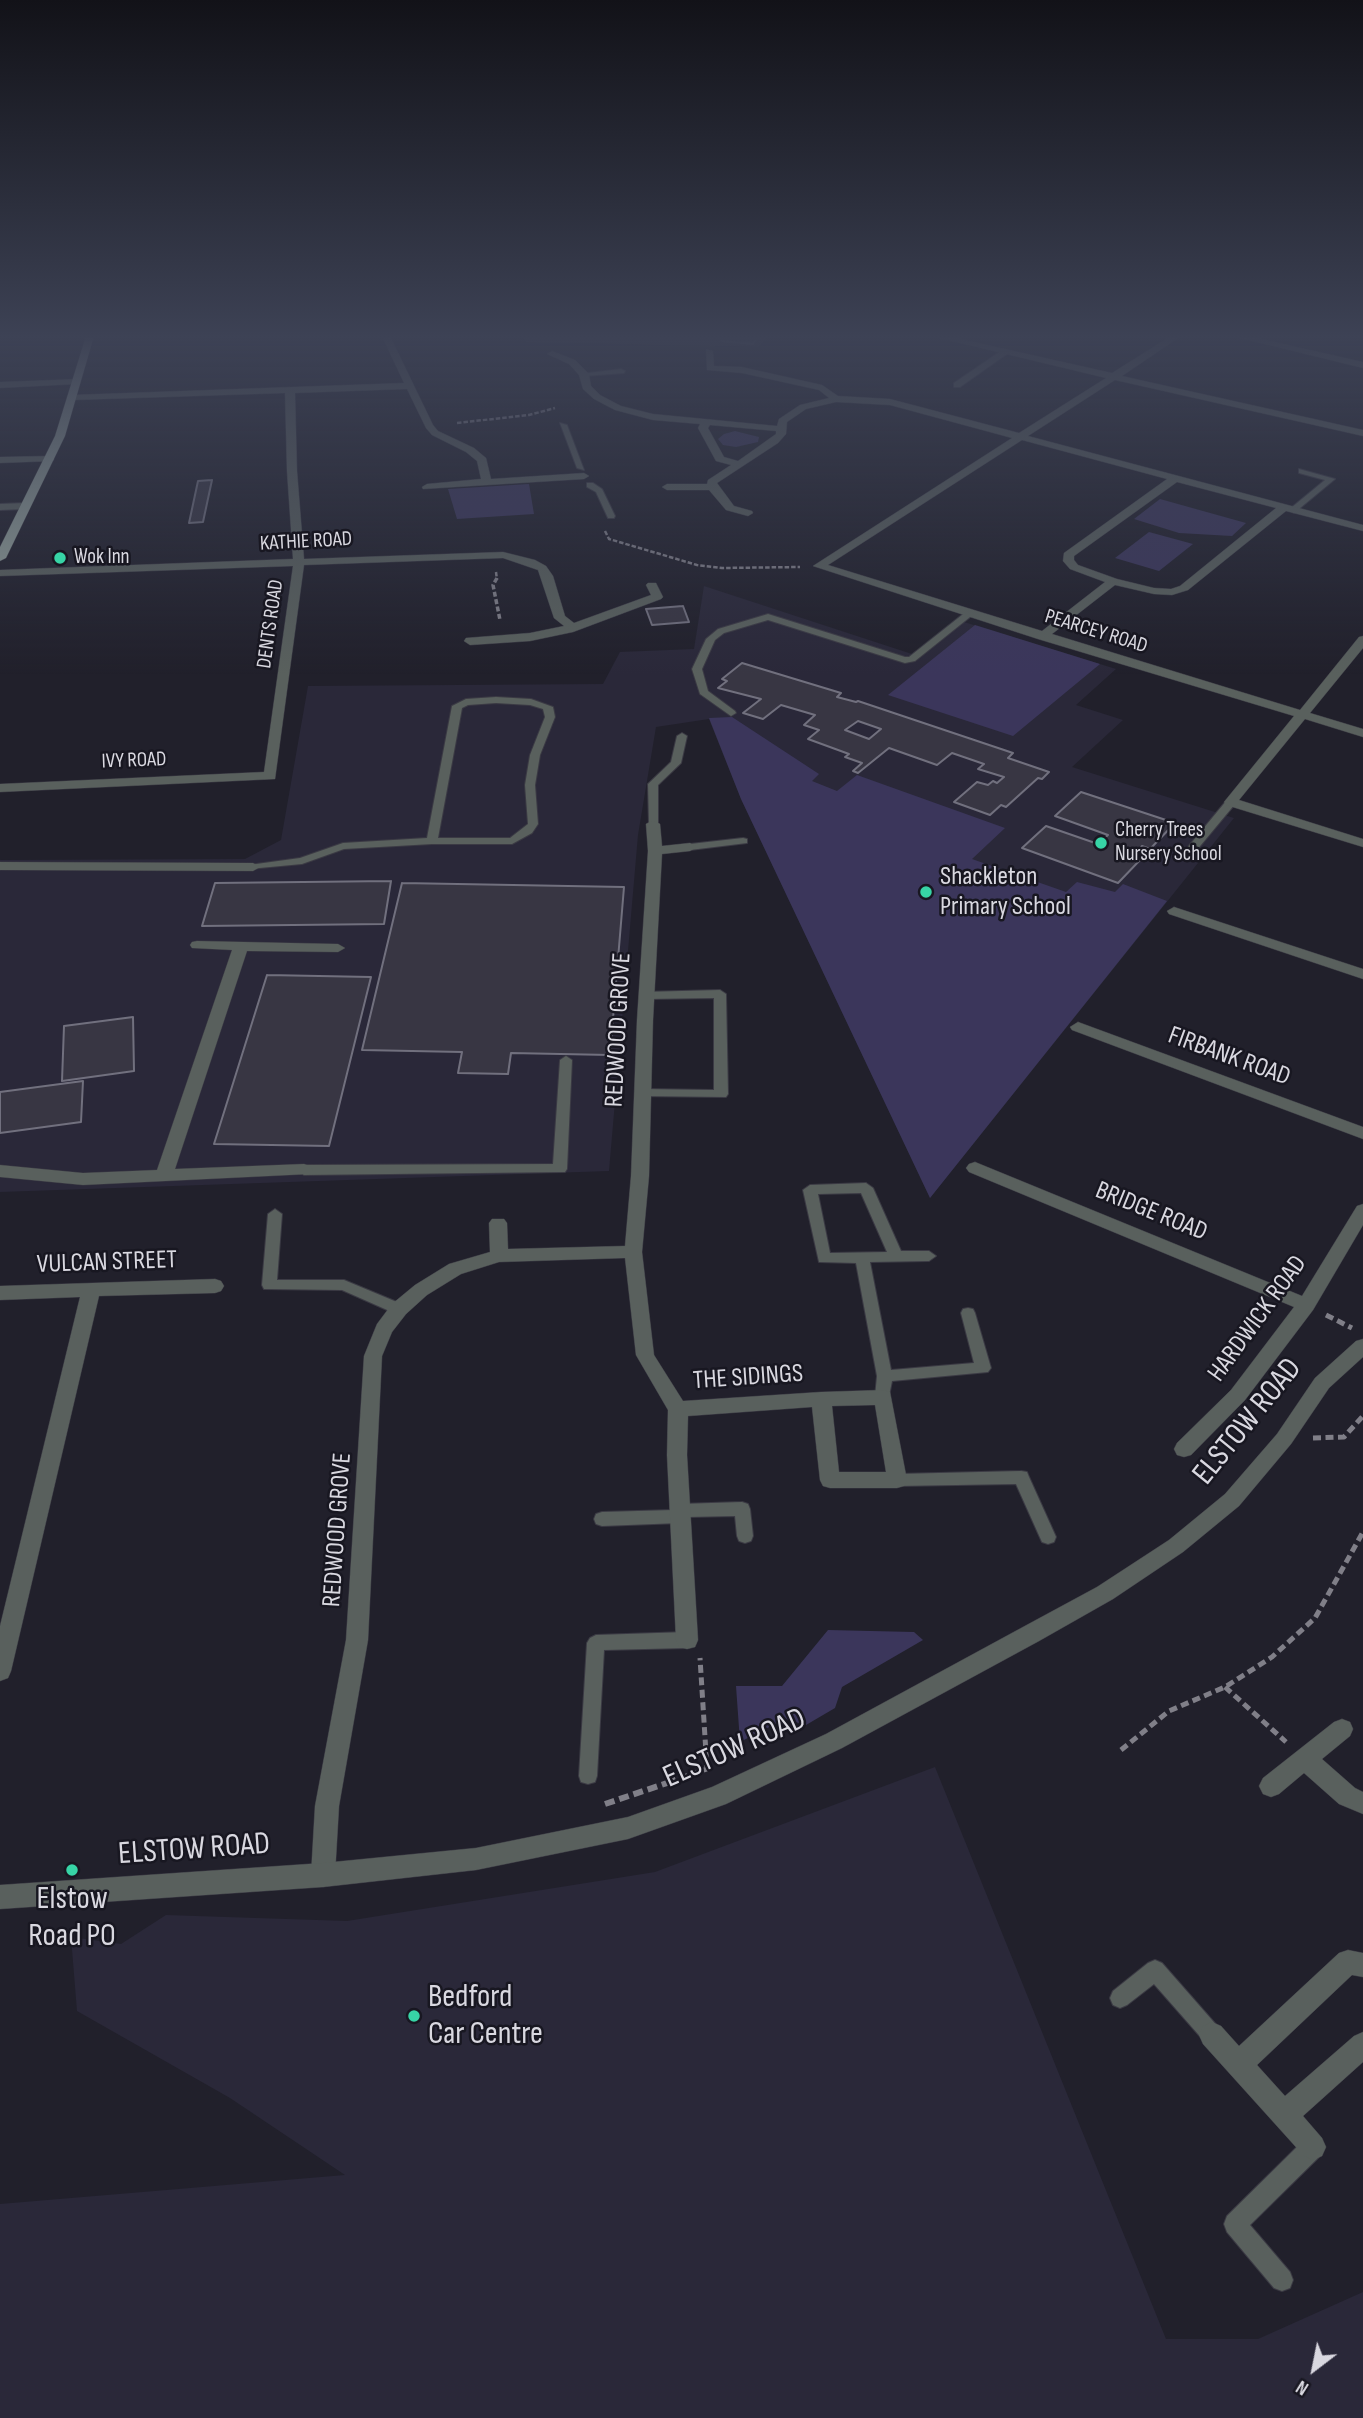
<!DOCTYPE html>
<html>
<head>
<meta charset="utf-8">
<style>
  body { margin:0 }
  #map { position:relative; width:1363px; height:2418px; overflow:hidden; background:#21202b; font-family:"Sofia Sans Condensed",sans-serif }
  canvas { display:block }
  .north { position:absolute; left:1279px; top:2334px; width:70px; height:70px; -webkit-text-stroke:5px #181721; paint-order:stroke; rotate:212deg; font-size:19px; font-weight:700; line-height:28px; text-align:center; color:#d9d8e0 }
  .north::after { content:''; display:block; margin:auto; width:24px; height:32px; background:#d9d8e0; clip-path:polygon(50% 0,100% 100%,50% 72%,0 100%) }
</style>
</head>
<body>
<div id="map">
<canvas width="1363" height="2418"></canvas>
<div class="north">N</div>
</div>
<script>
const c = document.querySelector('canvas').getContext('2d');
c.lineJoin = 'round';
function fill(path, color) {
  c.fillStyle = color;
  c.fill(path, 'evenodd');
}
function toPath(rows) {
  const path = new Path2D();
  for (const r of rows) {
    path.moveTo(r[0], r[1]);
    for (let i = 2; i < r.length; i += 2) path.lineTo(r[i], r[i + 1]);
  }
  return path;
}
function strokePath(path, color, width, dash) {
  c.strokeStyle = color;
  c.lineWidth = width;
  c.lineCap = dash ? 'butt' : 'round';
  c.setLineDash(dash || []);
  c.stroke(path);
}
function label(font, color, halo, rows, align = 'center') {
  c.font = font + ' "Sofia Sans Condensed",sans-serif';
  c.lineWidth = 5;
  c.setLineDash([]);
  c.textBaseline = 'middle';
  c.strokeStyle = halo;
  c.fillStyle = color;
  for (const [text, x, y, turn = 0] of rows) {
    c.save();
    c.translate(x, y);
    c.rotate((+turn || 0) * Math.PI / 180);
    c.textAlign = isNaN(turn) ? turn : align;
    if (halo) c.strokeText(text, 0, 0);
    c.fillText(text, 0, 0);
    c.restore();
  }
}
const built = toPath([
  [521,336,767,336,759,347,527,342],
  [704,586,918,656,964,622,1116,669,1076,705,1123,720,1072,767,1234,818,930,1198,741,799,709,719,656,727,638,835,609,1171,0,1192,0,860,245,859,281,840,308,686,603,684,620,652,694,649],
  [935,1767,1166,2339,1258,2339,1363,2292,1363,2418,0,2418,0,2204,345,2175,230,2098,77,2011,71,1937,121,1944,166,1915,347,1921,655,1872]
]);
const green = toPath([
  [735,431,759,437,758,442,736,447,723,445,718,439,724,434],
  [529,484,534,514,457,519,448,489],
  [1160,499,1246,523,1232,536,1179,533,1134,519],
  [1149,532,1193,544,1159,571,1115,558],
  [975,625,1100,664,1013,736,888,695],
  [732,717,819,774,812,781,837,791,857,775,1005,828,972,859,1066,892,1077,882,1115,892,1123,884,1167,901,930,1198,741,799,709,718],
  [828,1630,914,1632,923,1640,842,1687,835,1708,806,1725,785,1719,740,1742,736,1686,782,1686]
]);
const building = toPath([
  [724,336,758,336,753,344,721,341,724,336],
  [212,480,203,522,189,523,198,481,212,480],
  [683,606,689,622,652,625,646,609,683,606],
  [742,663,841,693,837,697,856,702,858,701,1013,753,1008,758,1049,772,1042,779,1038,778,1006,807,1001,805,990,815,954,802,977,782,988,785,993,781,997,783,1004,777,978,769,984,764,952,753,937,765,889,748,858,773,853,771,862,763,845,757,849,754,808,739,819,730,804,725,815,715,781,705,763,719,743,713,761,699,718,688,727,681,722,679,742,663],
  [858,721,881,729,869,739,845,730,858,721],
  [1081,792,1175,823,1150,849,1142,846,1133,856,1141,859,1118,883,1022,848,1046,826,1098,844,1108,835,1055,816,1081,792],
  [391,881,384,924,202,926,215,883,391,881],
  [402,883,624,887,610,1055,511,1053,508,1074,458,1073,462,1052,362,1050,402,883],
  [267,975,371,977,329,1146,214,1144,267,975],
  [133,1017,134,1071,62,1081,64,1026,133,1017],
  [83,1081,81,1122,0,1133,0,1092,83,1081]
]);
const pathFar3 = toPath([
  [457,423,529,415,555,408],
  [605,531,609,539,697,565,722,568,800,567],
  [496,572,497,580]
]);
const pathFar2 = toPath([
  [497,578,493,585,500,620]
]);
const pathFar1 = toPath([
  [1326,1315,1352,1328],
  [1313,1438,1344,1437,1363,1416],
  [1225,1687,1286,1742],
  [1121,1750,1169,1711,1225,1687,1272,1657,1315,1618,1363,1532],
  [668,1782,707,1769,700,1658]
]);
const path = toPath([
  [605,1804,673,1781]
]);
const service = toPath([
  [1004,349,1011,351,960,387,954,387,954,383,1004,349],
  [621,369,625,371,624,373,584,376,580,374,621,369],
  [560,423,567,425,584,470,577,468,560,423],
  [1299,469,1335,479,1294,513,1290,510,1291,508,1325,480,1299,473,1299,469],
  [587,483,593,483,602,489,615,516,614,518,608,518,596,492,587,487,587,483],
  [0,504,25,503,29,506,25,509,0,510,0,504],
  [967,611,975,613,915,661,905,663,768,620,724,633,715,640,702,669,708,691,735,711,736,713,731,716,700,694,692,669,706,639,718,629,768,614,905,657,909,657,967,611],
  [496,697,531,699,553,707,555,717,540,755,535,785,538,824,532,833,512,844,432,844,344,849,302,864,249,869,249,865,300,858,343,843,427,838,452,706,466,699,496,697],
  [496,703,530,705,543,709,545,717,530,755,525,785,528,824,510,838,438,838,462,708,468,705,496,703],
  [682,733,687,736,681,763,658,785,658,824,653,827,649,826,648,784,671,762,677,736,682,733],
  [1231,799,1236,802,1235,804,1191,857,1183,857,1183,853,1227,800,1231,799],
  [743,838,747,839,747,843,690,850,684,847,690,844,743,838],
  [720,990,726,994,728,1094,726,1097,637,1096,635,1093,637,1090,642,1089,714,1090,714,998,646,999,642,998,640,995,642,992,720,990],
  [566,1056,572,1060,567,1169,565,1172,304,1175,297,1170,304,1165,553,1164,560,1060,566,1056],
  [866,1183,873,1188,901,1251,929,1251,936,1256,929,1261,870,1262,891,1370,974,1363,961,1313,963,1309,968,1308,973,1309,975,1313,991,1368,988,1372,892,1381,888,1401,878,1401,875,1397,877,1376,856,1263,819,1262,803,1190,810,1185,866,1183],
  [861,1193,887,1252,830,1253,818,1194,861,1193],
  [275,1209,282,1214,277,1280,344,1280,404,1305,406,1309,404,1313,394,1313,342,1290,264,1289,262,1285,268,1214,275,1209],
  [1021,1471,1027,1472,1029,1477,1056,1537,1054,1542,1048,1544,1042,1542,1016,1484,897,1486,891,1485,889,1480,891,1475,897,1474,1021,1471],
  [742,1502,748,1504,750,1509,753,1536,751,1541,745,1543,739,1541,737,1536,735,1516,687,1517,680,1523,602,1526,596,1524,594,1519,596,1514,602,1512,673,1510,680,1504,742,1502],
  [687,1632,693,1635,696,1640,693,1645,687,1648,604,1650,597,1776,595,1782,588,1784,581,1782,579,1776,587,1643,590,1638,596,1635,687,1632],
  [1155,1960,1162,1963,1219,2028,1222,2035,1219,2042,1212,2045,1205,2042,1154,1984,1127,2005,1120,2008,1113,2005,1110,1998,1113,1991,1148,1963,1155,1960],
  [1313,2136,1321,2139,1324,2147,1321,2155,1250,2225,1290,2272,1293,2280,1290,2288,1282,2291,1274,2288,1227,2232,1224,2224,1227,2216,1305,2139,1313,2136]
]);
const minor = toPath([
  [382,336,390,336,433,425,438,431,474,448,486,458,491,479,584,473,589,476,584,479,423,489,422,487,427,484,481,479,477,461,466,452,432,435,426,428,407,389,295,393,297,471,304,559,503,552,535,560,546,566,553,576,565,616,574,623,651,595,646,585,648,583,656,583,663,597,661,599,573,632,530,641,470,645,464,641,466,638,530,633,564,626,554,618,538,570,503,558,304,565,275,779,0,792,0,784,264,772,293,566,0,576,0,570,293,559,287,471,285,393,74,400,69,397,71,395,404,383,382,336],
  [931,336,947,336,1112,373,1171,336,1181,336,1122,376,1363,430,1363,436,1115,380,1028,436,1363,525,1363,531,1286,511,1188,590,1172,595,1154,594,1115,585,1052,634,1300,710,1359,637,1363,636,1363,648,1310,713,1363,729,1363,737,1305,719,1239,800,1363,839,1363,847,1226,805,1224,802,1294,716,1038,639,813,566,1012,438,890,405,836,402,806,409,787,422,786,434,778,443,717,483,734,506,752,511,753,513,748,516,726,510,709,490,667,490,662,487,667,484,707,484,708,480,731,465,716,461,698,428,700,424,653,420,615,410,594,399,583,389,579,375,569,364,547,354,552,351,575,360,589,374,591,386,600,395,621,406,653,414,777,426,779,419,800,405,829,398,819,390,742,373,707,370,706,349,713,351,714,366,742,367,822,385,838,396,890,399,1019,433,1106,378,931,336],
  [710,425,776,431,776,434,738,461,724,457,708,428,710,425],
  [1022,440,1167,479,1064,553,1063,561,1070,569,1105,582,1042,631,828,565,1022,440],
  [1177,482,1276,508,1180,586,1171,589,1154,588,1117,579,1078,565,1074,560,1074,556,1177,482],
  [1232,336,1248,336,1363,362,1363,368,1232,336],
  [80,379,80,383,77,384,0,388,0,382,80,379],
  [49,456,54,459,53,461,0,463,0,457,49,456],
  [653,820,660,824,662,846,690,843,697,847,690,851,662,854,653,1020,649,1176,642,1252,654,1355,683,1401,821,1392,883,1390,890,1392,907,1480,904,1486,897,1488,830,1488,823,1486,820,1480,812,1407,688,1416,687,1455,698,1640,695,1647,687,1649,679,1647,676,1640,667,1455,668,1410,636,1355,625,1258,499,1262,461,1274,427,1295,406,1314,392,1332,382,1356,368,1640,339,1806,335,1875,332,1883,323,1887,314,1883,311,1875,315,1806,346,1640,364,1356,377,1324,392,1304,415,1285,449,1264,490,1252,489,1223,492,1219,504,1219,507,1223,508,1249,625,1246,631,1176,637,1020,648,851,646,824,653,820],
  [875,1405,886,1472,839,1472,832,1406,875,1405],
  [0,862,253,863,260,867,253,871,0,870,0,862],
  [1174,907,1363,969,1363,979,1169,914,1167,911,1174,907],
  [197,941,338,944,345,948,338,952,247,951,175,1169,304,1164,310,1166,313,1170,310,1174,83,1185,0,1177,0,1165,83,1173,157,1170,232,950,192,948,190,945,192,942,197,941],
  [1078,1022,1363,1127,1363,1139,1072,1030,1070,1027,1078,1022],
  [975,1162,1302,1296,1357,1206,1363,1204,1363,1225,1313,1310,1245,1400,1191,1455,1184,1457,1177,1455,1174,1449,1177,1443,1231,1390,1294,1307,969,1172,966,1168,969,1164,975,1162],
  [215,1279,221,1281,224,1286,221,1291,215,1293,99,1296,11,1671,8,1678,0,1681,0,1626,80,1297,0,1300,0,1286,215,1279],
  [1342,1719,1350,1722,1353,1729,1350,1736,1322,1759,1355,1788,1363,1792,1363,1814,1339,1804,1304,1773,1279,1794,1271,1797,1263,1794,1259,1786,1263,1778,1334,1722,1342,1719],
  [1348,1950,1363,1953,1363,1977,1352,1975,1257,2065,1285,2096,1354,2036,1363,2032,1363,2062,1303,2116,1322,2138,1326,2147,1322,2156,1313,2160,1304,2156,1203,2044,1199,2035,1203,2026,1212,2022,1221,2026,1239,2046,1339,1953,1348,1950]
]);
const tertiary = toPath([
  [1363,1339,1363,1357,1329,1388,1291,1444,1239,1506,1183,1552,1113,1599,1039,1641,842,1748,726,1804,628,1839,476,1870,323,1887,0,1909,0,1885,323,1863,476,1848,628,1817,712,1787,826,1734,1023,1627,1097,1587,1169,1540,1225,1494,1277,1434,1315,1378,1356,1341,1363,1339]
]);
const primary = toPath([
  [86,336,94,336,65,436,6,558,0,561,0,547,55,436,86,336]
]);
const markers = [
  [60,558,7,"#37d4a6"],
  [1101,843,7,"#37d4a6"],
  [926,892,7,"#37d4a6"],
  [72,1870,7,"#37d4a6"],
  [414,2016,7,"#37d4a6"]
];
const farStreetnames = [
  ["KATHIE ROAD",306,542,-3],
  ["DENTS ROAD",271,624,-82],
  ["PEARCEY ROAD",1096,632,17],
  ["IVY ROAD",134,761,-2]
];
const farPoinames = [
  ["Wok Inn",74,558],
  ["Cherry Trees",1115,831],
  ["Nursery School",1115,855]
];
const poiNames = [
  ["Shackleton",940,877],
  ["Primary School",940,907]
];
const streetNames = [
  ["REDWOOD GROVE",619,1030,-87],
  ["FIRBANK ROAD",1229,1057,20],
  ["BRIDGE ROAD",1151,1212,22],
  ["VULCAN STREET",107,1263,-2],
  ["HARDWICK ROAD",1258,1319,-54],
  ["THE SIDINGS",748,1378,-4],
  ["REDWOOD GROVE",338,1530,-86]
];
const nearStreetnames = [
  ["ELSTOW ROAD",1248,1422,-51],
  ["ELSTOW ROAD",735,1749,-24],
  ["ELSTOW ROAD",194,1850,-4]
];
const nearPoinames = [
  ["Elstow",72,1900],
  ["Road PO",72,1937],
  ["Bedford",428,1998,"left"],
  ["Car Centre",428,2035,"left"]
];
fill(built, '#2a2839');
fill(green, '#3b365b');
fill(building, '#383643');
strokePath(building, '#71707e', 2);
strokePath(service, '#3b3a44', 2);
strokePath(minor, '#3b3a44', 1);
strokePath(tertiary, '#3b3a44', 1);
strokePath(primary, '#3b3a44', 1);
strokePath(pathFar3, '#807f88', 2.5, [4.5, 2]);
strokePath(pathFar2, '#807f88', 3.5, [5, 2.5]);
strokePath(pathFar1, '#807f88', 5, [8, 4.5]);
strokePath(path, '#807f88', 6, [10, 5]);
fill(service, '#59605d');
fill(minor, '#59605d');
fill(tertiary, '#59605d');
fill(primary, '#919f99');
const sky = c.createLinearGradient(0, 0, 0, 675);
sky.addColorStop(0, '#121218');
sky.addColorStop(0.5, '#3d4255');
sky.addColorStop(1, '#3d425500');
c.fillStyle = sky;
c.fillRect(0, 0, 1363, 675);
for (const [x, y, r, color] of markers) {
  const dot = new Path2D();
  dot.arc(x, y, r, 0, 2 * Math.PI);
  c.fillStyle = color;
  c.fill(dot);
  strokePath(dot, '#181721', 2.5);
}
label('21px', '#d9d8e0', '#181721', farStreetnames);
label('21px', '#d9d8e0', '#181721', farPoinames, 'left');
label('26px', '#d9d8e0', '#181721', poiNames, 'left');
label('26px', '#d9d8e0', '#181721', streetNames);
label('32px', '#d9d8e0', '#181721', nearStreetnames);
label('32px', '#d9d8e0', '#181721', nearPoinames);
</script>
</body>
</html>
